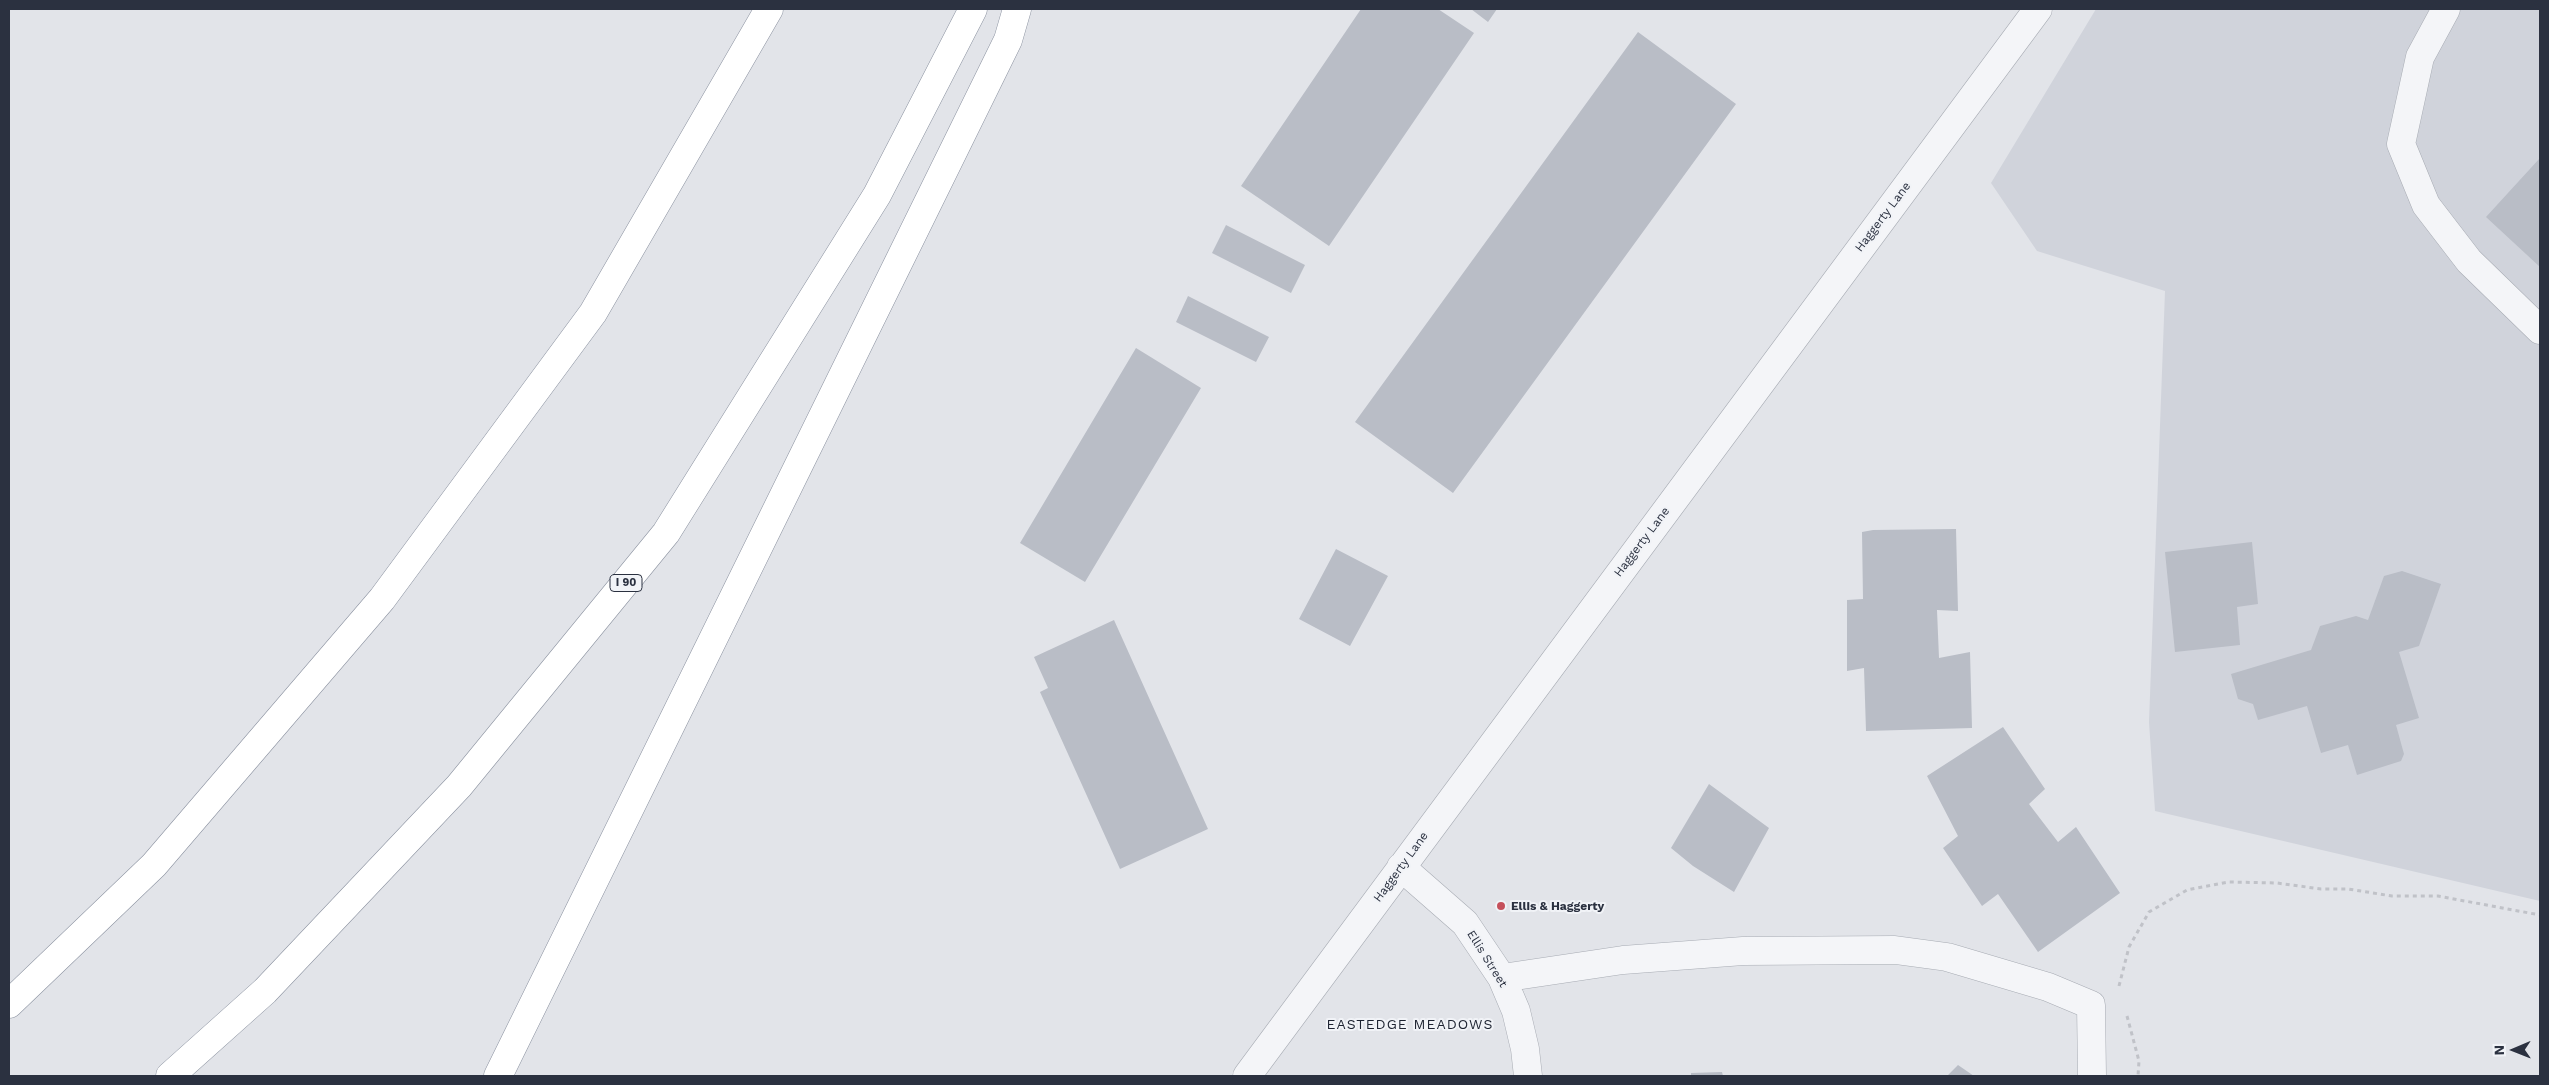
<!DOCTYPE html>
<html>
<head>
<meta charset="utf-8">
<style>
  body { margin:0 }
  #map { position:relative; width:2549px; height:1085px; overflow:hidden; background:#e2e4e9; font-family:"Work Sans",sans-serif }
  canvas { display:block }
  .frame { position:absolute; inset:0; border:10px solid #2b3140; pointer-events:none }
  .north { position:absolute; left:2489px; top:1025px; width:50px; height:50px; -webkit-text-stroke:4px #f1f3f7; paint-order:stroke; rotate:269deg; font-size:14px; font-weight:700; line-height:20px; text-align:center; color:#2b3140 }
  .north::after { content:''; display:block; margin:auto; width:18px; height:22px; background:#2b3140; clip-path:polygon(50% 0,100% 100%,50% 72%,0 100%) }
</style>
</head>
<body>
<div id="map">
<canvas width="2549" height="1085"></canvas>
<div class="frame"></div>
<div class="north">N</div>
</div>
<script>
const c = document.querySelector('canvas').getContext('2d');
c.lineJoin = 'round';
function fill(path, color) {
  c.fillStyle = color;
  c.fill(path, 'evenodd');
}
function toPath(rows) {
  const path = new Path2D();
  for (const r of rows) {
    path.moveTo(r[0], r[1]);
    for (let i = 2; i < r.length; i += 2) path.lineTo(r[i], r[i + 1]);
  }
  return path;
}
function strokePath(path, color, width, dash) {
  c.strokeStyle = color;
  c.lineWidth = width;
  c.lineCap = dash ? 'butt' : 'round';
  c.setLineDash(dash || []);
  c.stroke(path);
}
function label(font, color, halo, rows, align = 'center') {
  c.font = font + ' "Work Sans",sans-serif';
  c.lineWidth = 4;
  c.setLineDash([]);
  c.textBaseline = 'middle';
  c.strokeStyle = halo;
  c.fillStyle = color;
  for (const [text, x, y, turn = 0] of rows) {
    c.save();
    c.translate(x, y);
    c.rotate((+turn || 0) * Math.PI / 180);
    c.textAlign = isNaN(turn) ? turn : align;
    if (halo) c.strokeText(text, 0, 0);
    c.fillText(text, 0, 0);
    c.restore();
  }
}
const built = toPath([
  [2096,9,2540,9,2540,901,2155,811,2149,722,2165,291,2037,251,1991,183]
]);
const building = toPath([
  [1361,9,1438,9,1474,33,1329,246,1241,186],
  [1471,9,1497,9,1488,22],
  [1638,32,1736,104,1453,493,1355,422],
  [2540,158,2540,267,2486,217],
  [1226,225,1305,265,1291,293,1212,253],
  [1188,296,1269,337,1256,362,1176,322],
  [1136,348,1201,388,1085,582,1020,543],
  [1956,529,1958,611,1937,610,1939,658,1970,652,1972,728,1866,731,1864,668,1847,671,1847,600,1863,599,1862,532,1873,530],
  [2252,542,2258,604,2237,607,2240,645,2175,652,2165,552],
  [1336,549,1388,576,1350,646,1299,619],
  [2402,571,2441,584,2419,646,2399,652,2419,718,2396,725,2404,754,2401,761,2357,775,2348,745,2321,753,2307,706,2258,720,2253,704,2238,699,2231,674,2311,650,2320,626,2356,616,2368,620,2384,576],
  [1114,620,1208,829,1120,869,1040,692,1048,688,1034,657],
  [2003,727,2045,789,2029,804,2058,842,2076,827,2120,893,2038,952,1998,894,1982,906,1943,848,1958,836,1927,776],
  [1709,784,1769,828,1734,892,1693,866,1671,848],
  [1958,1065,1974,1076,1947,1076],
  [1722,1072,1723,1076,1691,1076,1691,1073]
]);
const path = toPath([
  [2119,986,2129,947,2149,912,2187,890,2228,882,2277,883,2321,889,2348,889,2392,896,2438,896,2540,915],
  [2127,1016,2139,1061,2138,1076]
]);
const minor = toPath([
  [2446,9,2420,57,2401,144,2426,205,2469,261,2540,330],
  [1401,867,1465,923,1502,978,1516,1011,1525,1049,1528,1076],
  [1502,978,1623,960,1743,951,1895,950,1947,957,2048,987,2091,1005,2092,1076],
  [1247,1076,2038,9]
]);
const highway = toPath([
  [9,1004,154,865,382,599,593,313,769,9],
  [170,1076,265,991,459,786,666,533,877,195,973,9],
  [498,1076,1008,40,1017,9]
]);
const markers = [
  [1501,906,5,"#c5505b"]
];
const shields = [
  [626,583,32]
];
const shieldNames = [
  ["I 90",626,583]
];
const streetNames = [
  ["Haggerty Lane",1883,217,-53],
  ["Haggerty Lane",1642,542,-53],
  ["Haggerty Lane",1401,867,-54],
  ["Ellis Street",1487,959,58]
];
const poiNames = [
  ["Ellis & Haggerty",1511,906]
];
const neighbourhoodNames = [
  ["EASTEDGE MEADOWS",1410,1025]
];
fill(built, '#d0d3db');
fill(building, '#b9bdc6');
strokePath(minor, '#a7abb3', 29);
strokePath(highway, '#8a919f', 29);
strokePath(path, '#c0c2c8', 3, [4, 4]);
strokePath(minor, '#f4f5f8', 28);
strokePath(highway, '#fff', 28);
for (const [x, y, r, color] of markers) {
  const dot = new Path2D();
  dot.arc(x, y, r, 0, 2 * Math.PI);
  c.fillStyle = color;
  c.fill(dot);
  strokePath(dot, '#f1f3f7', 2);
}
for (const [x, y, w] of shields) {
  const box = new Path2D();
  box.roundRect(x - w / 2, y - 8.5, w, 17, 4);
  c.fillStyle = '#f1f3f7';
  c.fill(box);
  strokePath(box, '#2b3140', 1);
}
label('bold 11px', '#2b3140', null, shieldNames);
label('12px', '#2b3140', '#f1f3f7', streetNames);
label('bold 12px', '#2b3140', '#f1f3f7', poiNames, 'left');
c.letterSpacing = '1px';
label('14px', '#1d2331', '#f1f3f7', neighbourhoodNames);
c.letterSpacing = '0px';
</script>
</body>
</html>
